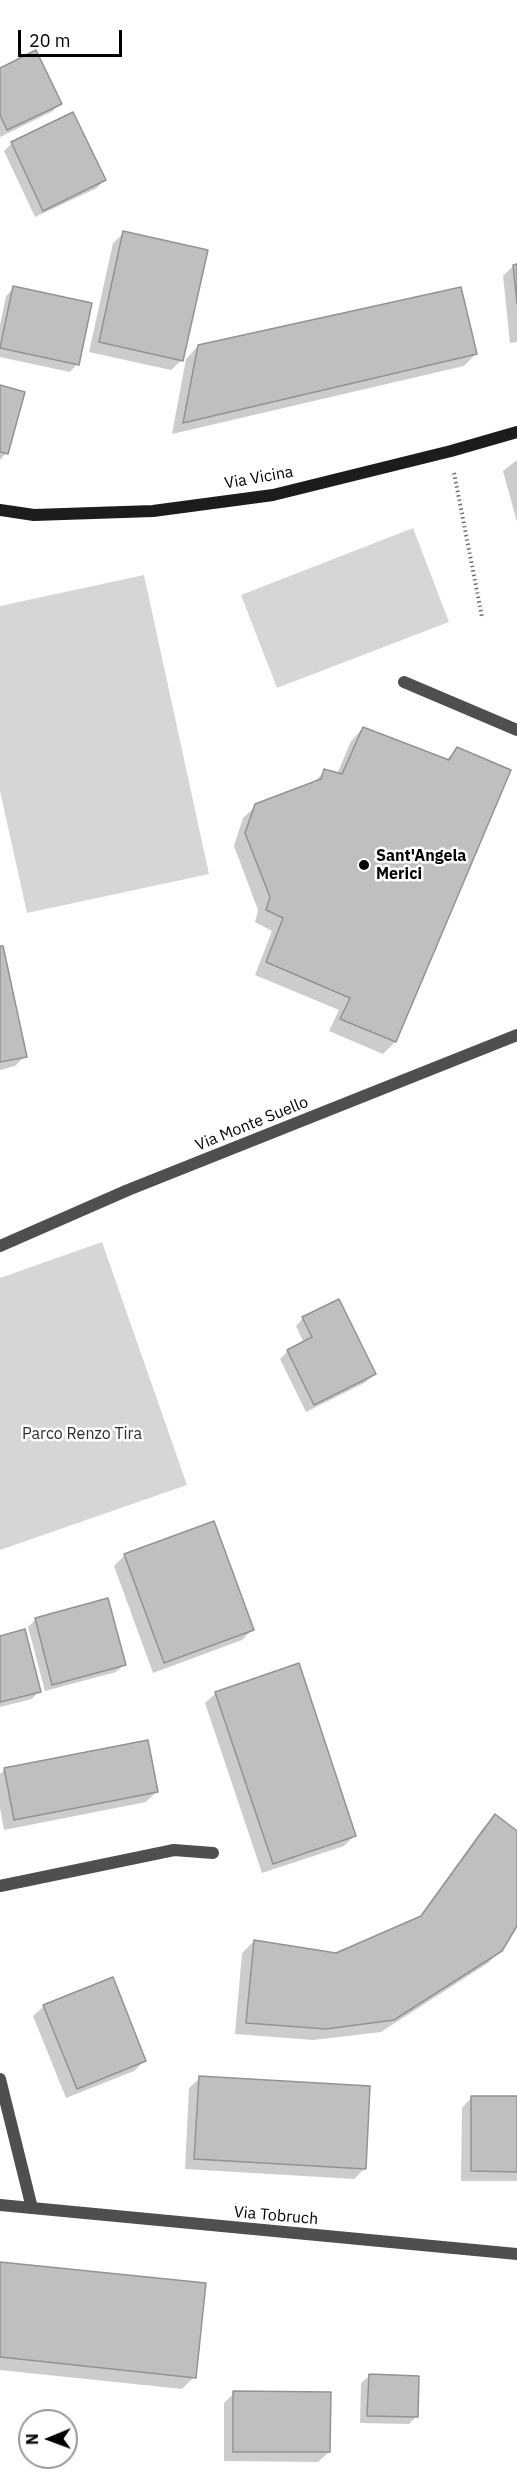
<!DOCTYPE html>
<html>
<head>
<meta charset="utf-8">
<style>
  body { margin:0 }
  #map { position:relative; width:517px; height:2487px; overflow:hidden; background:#fff; font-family:"IBM Plex Sans",sans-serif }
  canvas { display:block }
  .north { position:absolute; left:18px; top:2409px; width:60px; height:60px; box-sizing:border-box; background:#fff; border:2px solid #999; border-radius:50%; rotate:269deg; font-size:16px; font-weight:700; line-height:24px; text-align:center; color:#000 }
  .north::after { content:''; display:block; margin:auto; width:21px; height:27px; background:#000; clip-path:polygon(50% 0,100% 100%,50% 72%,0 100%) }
  .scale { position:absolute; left:18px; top:30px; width:104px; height:27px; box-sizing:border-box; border:3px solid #000; border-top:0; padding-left:8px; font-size:18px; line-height:21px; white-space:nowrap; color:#000; -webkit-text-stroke:4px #fff; paint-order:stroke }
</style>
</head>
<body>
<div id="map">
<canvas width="517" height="2487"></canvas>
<div class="north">N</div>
<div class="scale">20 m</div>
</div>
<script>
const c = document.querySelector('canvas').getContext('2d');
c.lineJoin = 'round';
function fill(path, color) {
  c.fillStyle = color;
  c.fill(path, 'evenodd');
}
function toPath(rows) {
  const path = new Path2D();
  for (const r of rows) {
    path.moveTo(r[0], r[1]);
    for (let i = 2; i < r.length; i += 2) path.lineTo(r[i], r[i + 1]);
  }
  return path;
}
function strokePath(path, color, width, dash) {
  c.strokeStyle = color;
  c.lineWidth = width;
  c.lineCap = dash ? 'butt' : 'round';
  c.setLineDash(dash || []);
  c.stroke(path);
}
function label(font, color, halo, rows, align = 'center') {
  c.font = font + ' "IBM Plex Sans",sans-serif';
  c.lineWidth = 5;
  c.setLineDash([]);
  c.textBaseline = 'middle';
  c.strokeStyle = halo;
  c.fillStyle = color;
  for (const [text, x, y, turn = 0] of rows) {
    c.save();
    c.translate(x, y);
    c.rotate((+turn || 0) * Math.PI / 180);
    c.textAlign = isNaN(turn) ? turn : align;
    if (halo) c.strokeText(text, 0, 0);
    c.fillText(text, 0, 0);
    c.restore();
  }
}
const green = toPath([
  [413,528,449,622,277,688,241,595],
  [144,575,209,874,27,913,0,791,0,606],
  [102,1242,187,1485,0,1550,0,1278]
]);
const shadow = toPath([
  [0,70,60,103,53,111,0,137],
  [12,143,104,180,97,188,35,217,4,151],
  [124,233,182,360,171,370,89,352,113,243],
  [513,266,517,266,517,342,510,343,503,276],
  [14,288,77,364,70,372,0,357,0,325,6,296],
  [198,346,476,354,464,366,172,434,186,359],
  [0,387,6,453,0,460],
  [517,460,517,522,503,471],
  [363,728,446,760,457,749,509,770,395,1042,383,1054,329,1031,339,1010,255,975,272,931,255,922,258,910,234,846,243,818,256,806,313,783,325,771,337,774,351,741],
  [0,948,25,1056,15,1066,0,1070],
  [303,1318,374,1374,366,1382,306,1412,280,1359,288,1351,304,1343,296,1326],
  [125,1555,252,1630,242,1640,153,1673,114,1566],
  [36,1619,124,1665,116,1672,45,1691,28,1627],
  [0,1637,39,1691,32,1699,0,1707],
  [216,1693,355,1835,344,1846,262,1873,205,1703],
  [5,1769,156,1792,146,1802,4,1830,0,1808,0,1774],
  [495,1816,517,1833,517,1923,501,1950,488,1963,381,2032,313,2040,235,2034,242,1953,254,1941,336,1955,417,1920,483,1828],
  [44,2006,145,2060,134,2071,66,2098,33,2016],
  [200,2078,365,2168,354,2179,185,2169,189,2088],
  [472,2097,517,2098,517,2181,461,2181,462,2108],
  [0,2263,194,2377,182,2389,0,2370],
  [369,2376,417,2416,409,2424,360,2423,361,2383],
  [234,2393,329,2452,318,2462,224,2461,224,2403]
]);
const building = toPath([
  [36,50,62,104,7,130,0,115,0,68,36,50],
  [73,112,106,180,43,211,11,142,73,112],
  [123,231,208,250,183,361,99,342,123,231],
  [517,264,517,304,513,265,517,264],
  [13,286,92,303,79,365,0,348,13,286],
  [461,287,477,354,183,423,198,345,461,287],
  [0,385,25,392,8,454,0,452,0,385],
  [363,727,449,760,457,747,511,770,396,1042,340,1019,350,998,266,962,283,918,266,910,270,897,245,833,255,804,321,779,324,769,342,774,363,727],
  [0,946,3,946,27,1057,0,1062,0,946],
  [339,1299,376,1374,314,1405,287,1350,312,1337,302,1317,339,1299],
  [214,1521,254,1630,164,1663,124,1554,214,1521],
  [108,1598,126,1665,52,1685,35,1618,108,1598],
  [25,1629,41,1692,0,1702,0,1636,25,1629],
  [299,1663,356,1836,273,1864,215,1692,299,1663],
  [148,1740,158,1792,14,1820,4,1768,148,1740],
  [495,1814,517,1831,517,1926,502,1951,394,2020,326,2029,246,2023,254,1940,336,1953,421,1916,495,1814],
  [113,1977,146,2061,77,2089,43,2005,113,1977],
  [199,2076,370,2086,366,2169,194,2159,199,2076],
  [471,2096,517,2096,517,2172,471,2171,471,2096],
  [0,2262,206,2283,196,2378,0,2357,0,2262],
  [369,2374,419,2376,418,2417,367,2416,369,2374],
  [233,2391,331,2392,330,2452,233,2452,233,2391]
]);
const path = toPath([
  [454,473,482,617]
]);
const lane = toPath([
  [404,682,517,730]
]);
const street = toPath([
  [0,1246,128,1190,517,1035],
  [0,1886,174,1850,213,1853],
  [0,2079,32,2208],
  [0,2205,517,2254]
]);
const secondary = toPath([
  [0,510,34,515,153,511,273,495,451,451,517,432]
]);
const markers = [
  [364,865,6,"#000"]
];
const streetNames = [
  ["Via Vicina",259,478,-10],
  ["Via Monte Suello",252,1124,-22],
  ["Via Tobruch",276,2216,5]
];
const poiNames = [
  ["Sant'Angela",376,856],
  ["Merici",376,874]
];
const parkNames = [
  ["Parco Renzo Tira",82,1434]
];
fill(green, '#d6d6d6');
fill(shadow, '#0003');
fill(building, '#bfbfbf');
strokePath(building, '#939393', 1.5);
strokePath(path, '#717171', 4, [1.5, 3]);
strokePath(lane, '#4f4f4f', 12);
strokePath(street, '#4f4f4f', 12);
strokePath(secondary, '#1c1c1c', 12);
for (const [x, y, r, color] of markers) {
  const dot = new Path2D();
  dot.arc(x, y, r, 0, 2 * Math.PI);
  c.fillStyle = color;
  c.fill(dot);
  strokePath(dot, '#fff', 2);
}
label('16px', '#000', '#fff', streetNames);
label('bold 16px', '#000', '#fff', poiNames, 'left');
label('16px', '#2d2d2d', '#fff', parkNames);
</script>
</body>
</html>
